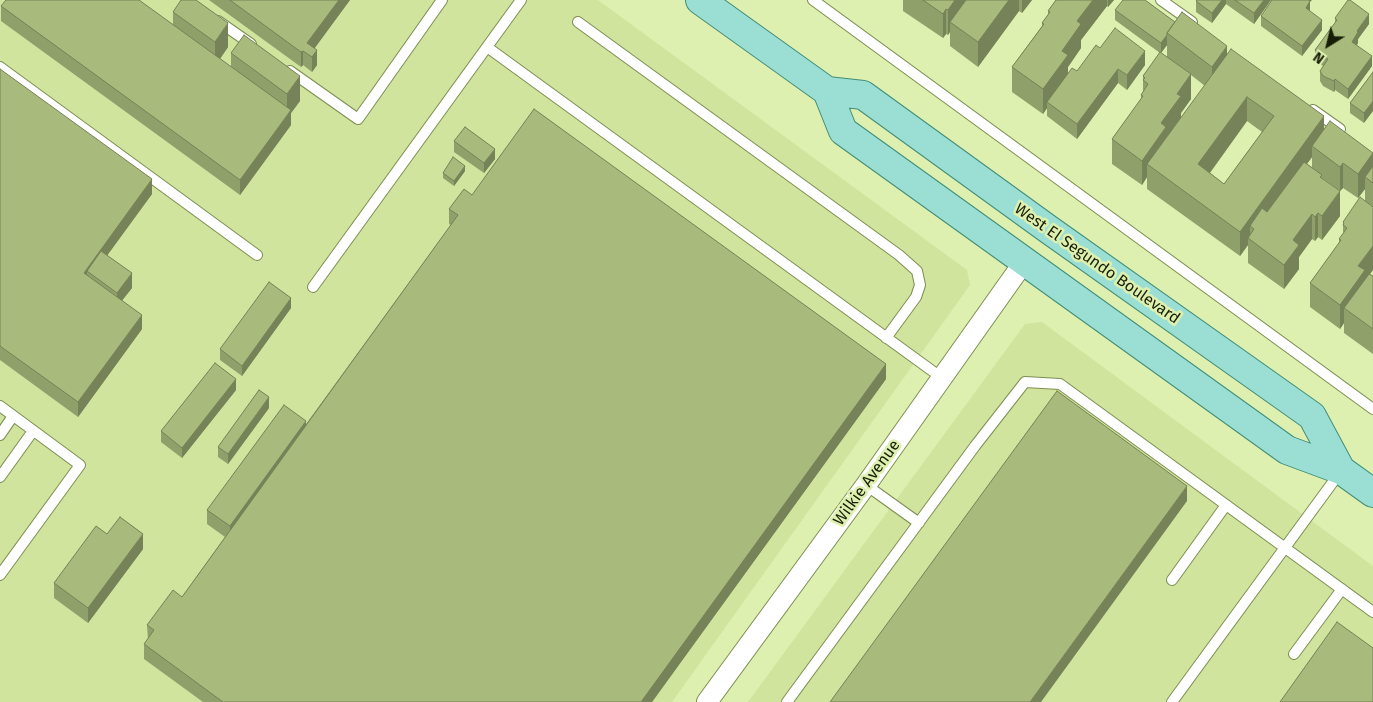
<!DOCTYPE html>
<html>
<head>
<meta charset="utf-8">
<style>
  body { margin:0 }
  #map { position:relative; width:1373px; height:702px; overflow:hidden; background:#def0b0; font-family:"Fira Sans",sans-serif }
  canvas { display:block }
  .north { position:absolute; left:1303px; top:20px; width:50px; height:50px; -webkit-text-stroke:4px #def0b0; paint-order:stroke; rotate:216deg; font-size:14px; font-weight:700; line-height:20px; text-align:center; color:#181e06 }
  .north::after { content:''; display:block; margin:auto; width:18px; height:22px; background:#181e06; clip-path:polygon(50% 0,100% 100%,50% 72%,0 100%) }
</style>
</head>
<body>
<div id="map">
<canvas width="1373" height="702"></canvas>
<div class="north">N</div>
</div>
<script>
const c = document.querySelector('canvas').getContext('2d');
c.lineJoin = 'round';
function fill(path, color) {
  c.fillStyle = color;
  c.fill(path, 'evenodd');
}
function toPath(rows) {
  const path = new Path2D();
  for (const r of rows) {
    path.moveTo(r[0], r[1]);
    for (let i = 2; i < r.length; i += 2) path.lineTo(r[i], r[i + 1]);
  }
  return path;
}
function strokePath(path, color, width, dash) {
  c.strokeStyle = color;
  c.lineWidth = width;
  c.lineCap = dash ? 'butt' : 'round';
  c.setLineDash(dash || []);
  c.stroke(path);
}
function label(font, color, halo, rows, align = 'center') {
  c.font = font + ' "Fira Sans",sans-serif';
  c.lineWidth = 5;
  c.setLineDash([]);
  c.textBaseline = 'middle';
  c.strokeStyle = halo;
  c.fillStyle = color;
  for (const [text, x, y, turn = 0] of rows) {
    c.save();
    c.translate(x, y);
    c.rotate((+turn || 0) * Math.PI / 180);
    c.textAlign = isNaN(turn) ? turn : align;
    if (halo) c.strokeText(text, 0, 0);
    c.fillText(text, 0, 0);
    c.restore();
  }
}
const built = toPath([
  [0,0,598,0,967,270,970,285,672,702,0,702],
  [1042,322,1373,566,1373,702,748,702,1025,324]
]);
const service = toPath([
  [813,0,1373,409],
  [1161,0,1192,22],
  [218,21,251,44],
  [578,22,899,255,917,271,920,285,916,297,886,338],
  [487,47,942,378],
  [0,67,257,255],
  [290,71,358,119,442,0],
  [1313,110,1340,129],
  [313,287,521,0],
  [0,406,80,465,0,575],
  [0,435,13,416],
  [0,477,33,431],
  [866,485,919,523],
  [1172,580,1226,505],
  [1294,654,1342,589],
  [787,702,975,446,1025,382,1060,384,1373,612],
  [1172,702,1341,471]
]);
const minor = toPath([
  [707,702,866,485,1024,262]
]);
const primary = toPath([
  [700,0,827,91,863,95,1048,229,1312,416,1341,470],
  [827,91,843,131,1287,450,1341,470,1373,493]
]);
const wall = toPath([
  [209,0,350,0,314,48,317,65,312,72,303,65,301,67],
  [903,0,1032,0,1022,13,1019,11,978,67,950,46,950,32,948,35,946,34,943,38,903,11],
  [1056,0,1114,0,1108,7,1107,6,1081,40,1081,48,1068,67,1068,74,1077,71,1100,48,1145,65,1127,90,1118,83,1077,139,1047,116,1047,108,1043,114,1012,92,1012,67,1042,26,1042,23,1048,15,1048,11],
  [1197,0,1271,0,1254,24,1226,4,1212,23,1196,12,1196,1],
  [1310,2,1310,11,1322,30,1302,56,1261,26,1261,16],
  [1,6,173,25,173,12,228,47,220,59,231,67,231,53,300,101,291,113,291,125,240,195,1,21],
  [1115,10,1227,54,1324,129,1373,153,1373,270,1370,274,1373,276,1373,354,1344,333,1344,323,1340,329,1310,307,1310,283,1339,243,1339,239,1343,234,1343,222,1365,201,1365,189,1358,198,1343,188,1340,191,1322,178,1340,216,1322,240,1318,237,1315,241,1312,239,1299,257,1299,269,1284,289,1248,263,1248,245,1240,256,1147,189,1147,177,1142,185,1112,164,1112,139,1141,99,1141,95,1143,92,1143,76,1160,53,1115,20],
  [1167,45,1167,57,1161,53],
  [1191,75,1205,86,1181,119,1181,113,1191,99],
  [1247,121,1262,132,1224,184,1210,173],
  [1312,157,1312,167,1307,164],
  [1335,18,1369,24,1358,39,1358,43,1357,45,1372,66,1348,99,1335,90,1334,92,1323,86,1320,81,1320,71,1323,66,1315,60,1315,50,1335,23],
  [0,69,152,194,107,255,132,288,122,300,142,329,78,417,0,360],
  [1373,72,1364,123,1350,113,1350,103],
  [454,141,495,159,484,173,454,152],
  [465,171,454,186,443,178,443,173],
  [472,195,886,379,652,702,203,702,144,659,144,644,148,640,147,625,182,597,225,537,207,524,207,510,306,424,451,225,449,224,449,209],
  [291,308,242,376,220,360,220,349],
  [236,390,182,458,161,442,161,431],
  [269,408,228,464,218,457,218,447],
  [107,534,143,549,88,623,54,598,54,583]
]);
const shadedWall = toPath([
  [339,0,350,0,309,56,307,43],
  [955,0,973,0,950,22,950,32,948,35,948,10],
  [1009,0,1019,0,1019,11,978,67,978,42],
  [1022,0,1032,0,1022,13],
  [1093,0,1107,0,1107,6,1081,40,1081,48,1068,67,1068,80,1047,102,1047,108,1043,114,1043,89,1077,21],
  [1108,0,1114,0,1108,7],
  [1222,0,1226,0,1226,4,1212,23,1212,13],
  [1264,0,1271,0,1254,24,1254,13],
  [1306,0,1312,0,1310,2,1310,11,1306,18],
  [946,9,946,34,943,38,943,14],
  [1369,14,1369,24,1358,39,1358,43,1352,52,1352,42,1357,31],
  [1322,20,1322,30,1302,56,1302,46],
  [228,23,228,47,215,66,215,42],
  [1167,35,1167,45,1161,53,1161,43],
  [1227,46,1227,70,1212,91,1212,67],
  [317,50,317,65,312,72,312,57],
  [303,51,303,65,301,67,301,52],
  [1145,51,1145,65,1127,90,1127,75],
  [1372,56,1372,66,1348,99,1348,89],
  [1118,69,1118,83,1077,139,1077,124],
  [1191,74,1191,99,1181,113,1181,121,1147,164,1147,177,1142,185,1142,161,1177,94],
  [300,76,300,101,291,113,291,125,240,195,240,180,287,116,287,94],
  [1335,79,1335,90,1334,92,1334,81],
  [1247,97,1247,121,1198,189,1198,164],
  [1373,101,1373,111,1364,123,1364,113],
  [1324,116,1324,140,1312,146,1312,157,1254,236,1254,229,1250,226,1250,240,1248,238,1248,245,1240,256,1240,232],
  [495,149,495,159,484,173,484,163],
  [1373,153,1373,178,1365,177,1365,189,1358,198,1358,174],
  [1343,163,1343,188,1340,191,1340,167],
  [465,166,465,171,454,186,454,181],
  [152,179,152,194,93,275,87,271,87,284,84,273],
  [1340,191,1340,216,1322,240,1322,216],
  [1318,213,1318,237,1315,241,1315,217],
  [1312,214,1312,239,1299,257,1299,269,1284,289,1284,265,1293,240],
  [1373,246,1373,270,1344,308,1344,323,1340,329,1340,305,1358,266],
  [132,273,132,288,117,307,117,293],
  [291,298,291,308,242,376,242,366],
  [142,315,142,329,78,417,78,402],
  [886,364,886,379,652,702,641,702],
  [236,379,236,390,182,458,182,448],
  [269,397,269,408,228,464,228,454],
  [306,421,306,436,230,541,230,526],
  [1187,486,1187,501,1041,702,1030,702],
  [143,534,143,549,88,623,88,608]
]);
const building = toPath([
  [6,0,139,0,291,110,240,180,1,6,6,0],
  [181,0,196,0,228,23,215,42,173,12,181,0],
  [230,0,339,0,307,43,317,50,312,57,303,51,301,52,230,0],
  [923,0,955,0,948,10,946,9,943,14,923,0],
  [966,0,1009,0,978,42,950,22,966,0],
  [1056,0,1093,0,1077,21,1081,24,1062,51,1068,55,1043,89,1012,67,1044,24,1042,23,1050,12,1048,11,1056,0],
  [1123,0,1145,0,1175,22,1167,33,1167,35,1161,43,1115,10,1123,0],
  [1197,0,1222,0,1212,13,1196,1,1197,0],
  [1235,0,1264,0,1254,13,1235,0],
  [1272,0,1309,0,1310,1,1306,8,1322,20,1302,46,1261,16,1272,0],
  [1348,0,1350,0,1369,14,1357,31,1358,32,1352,42,1372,56,1348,89,1335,79,1334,81,1323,76,1320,71,1328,59,1315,50,1337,20,1335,18,1348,0],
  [1182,12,1227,46,1212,67,1167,33,1182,12],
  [1115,28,1145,51,1127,75,1118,69,1077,124,1047,102,1072,68,1077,71,1096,45,1100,48,1115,28],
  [244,35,300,76,287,94,231,53,244,35],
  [1231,49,1324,116,1240,232,1147,164,1231,49],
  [1247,97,1274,116,1224,184,1198,164,1247,97],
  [1160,52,1191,74,1177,94,1181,96,1161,123,1166,127,1142,161,1112,139,1143,96,1141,95,1148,84,1143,80,1145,78,1143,76,1160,52],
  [0,69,152,179,84,273,142,315,78,402,0,346,0,69],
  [1373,72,1373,101,1364,113,1350,103,1373,72],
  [534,109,886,364,641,702,223,702,144,644,154,630,147,625,173,590,182,597,458,215,449,209,464,189,472,195,534,109],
  [1330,121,1373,153,1358,174,1343,163,1340,167,1312,146,1330,121],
  [465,127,495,149,484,163,454,141,465,127],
  [453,157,465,166,454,181,443,173,453,157],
  [1304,162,1322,175,1320,177,1340,191,1322,216,1318,213,1315,217,1312,214,1293,240,1299,245,1284,265,1248,238,1254,229,1250,226,1262,208,1267,212,1304,162],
  [1373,166,1373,183,1365,177,1373,166],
  [1360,197,1373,207,1373,246,1358,266,1365,270,1340,305,1310,283,1341,240,1339,239,1347,228,1343,225,1344,223,1343,222,1360,197],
  [101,251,132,273,117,293,87,271,101,251],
  [1369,274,1373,276,1373,329,1344,308,1369,274],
  [269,282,291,298,242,366,220,349,269,282],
  [215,363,236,379,182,448,161,431,215,363],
  [259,390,269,397,228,454,218,447,259,390],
  [1057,391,1187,486,1030,702,830,702,1057,391],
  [284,405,306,421,230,526,207,510,284,405],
  [120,517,143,534,88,608,54,583,96,526,107,534,120,517],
  [1337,622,1373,648,1373,702,1280,702,1337,622]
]);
const streetNames = [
  ["West El Segundo Boulevard",1097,264,35],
  ["Wilkie Avenue",867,483,-54]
];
fill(built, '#d0e49d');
strokePath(service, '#7e8e52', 12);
strokePath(minor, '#7e8e52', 22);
strokePath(primary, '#428e79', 30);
strokePath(service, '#fff', 10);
strokePath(minor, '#fff', 20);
strokePath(primary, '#9bdfd4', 28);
fill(wall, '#90a06b');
fill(shadedWall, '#768257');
fill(building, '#a8ba7c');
strokePath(building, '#768257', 1);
label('16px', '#181e06', '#def0b0', streetNames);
</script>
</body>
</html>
